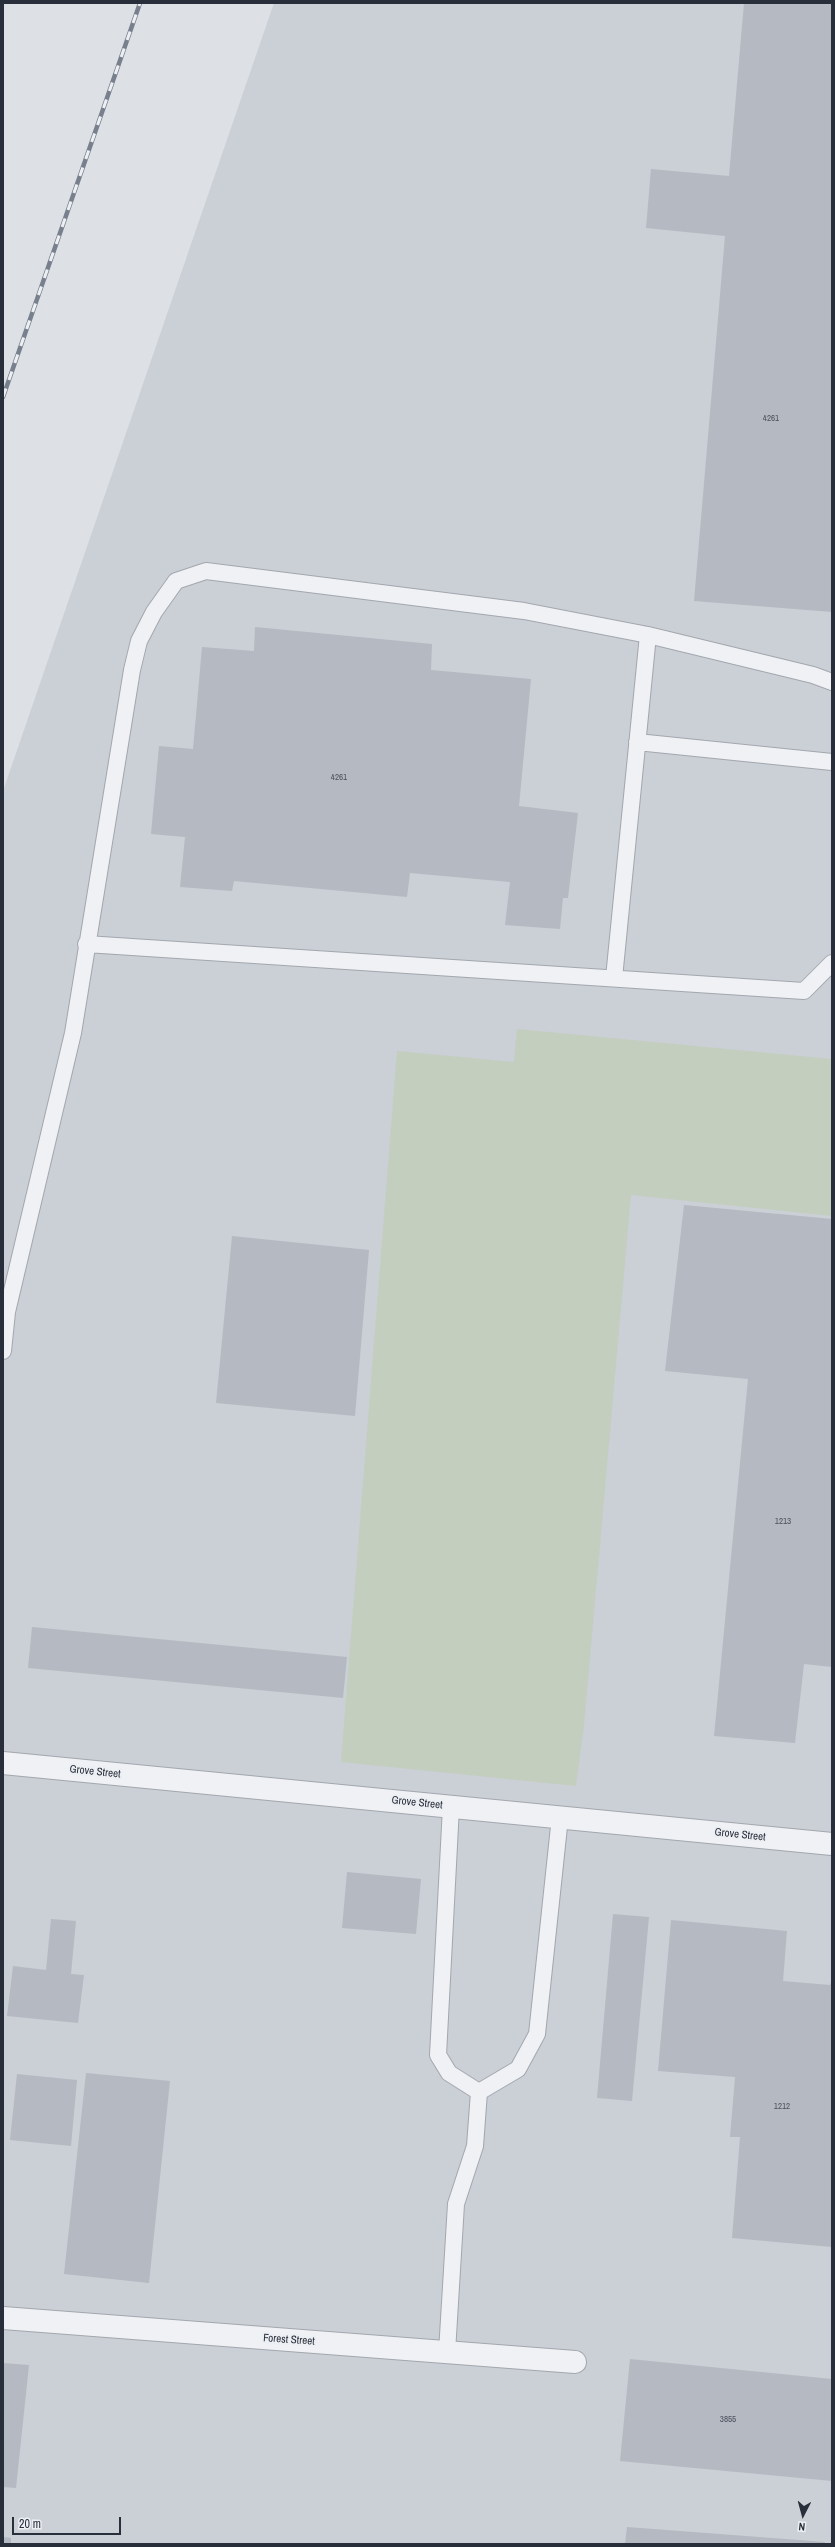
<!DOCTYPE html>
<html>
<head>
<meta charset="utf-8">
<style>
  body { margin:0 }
  #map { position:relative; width:835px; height:2547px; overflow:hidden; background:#dde0e5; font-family:"Archivo Narrow",sans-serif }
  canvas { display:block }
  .frame { position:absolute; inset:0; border:4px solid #282e3a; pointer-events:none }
  .north { position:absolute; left:783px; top:2495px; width:40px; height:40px; -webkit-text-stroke:3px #eceff3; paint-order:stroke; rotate:186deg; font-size:11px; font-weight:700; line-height:16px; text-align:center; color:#282e3a }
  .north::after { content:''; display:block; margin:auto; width:14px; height:18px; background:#282e3a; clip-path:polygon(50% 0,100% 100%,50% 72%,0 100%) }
  .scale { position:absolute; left:12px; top:2517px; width:109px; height:18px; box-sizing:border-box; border:2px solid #282e3a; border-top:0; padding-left:5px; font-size:12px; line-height:14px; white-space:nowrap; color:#282e3a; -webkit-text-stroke:3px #eceff3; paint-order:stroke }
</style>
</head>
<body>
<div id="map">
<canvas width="835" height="2547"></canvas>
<div class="frame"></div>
<div class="north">N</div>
<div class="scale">20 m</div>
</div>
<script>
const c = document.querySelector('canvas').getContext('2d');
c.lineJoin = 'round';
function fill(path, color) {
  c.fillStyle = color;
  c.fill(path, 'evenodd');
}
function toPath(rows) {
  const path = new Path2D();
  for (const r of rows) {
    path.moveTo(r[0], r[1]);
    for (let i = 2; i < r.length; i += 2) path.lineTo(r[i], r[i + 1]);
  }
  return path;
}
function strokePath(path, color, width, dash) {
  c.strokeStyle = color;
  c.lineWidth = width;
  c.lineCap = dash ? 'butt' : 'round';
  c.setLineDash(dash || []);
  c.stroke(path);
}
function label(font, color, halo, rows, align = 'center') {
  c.font = font + ' "Archivo Narrow",sans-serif';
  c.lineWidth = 4;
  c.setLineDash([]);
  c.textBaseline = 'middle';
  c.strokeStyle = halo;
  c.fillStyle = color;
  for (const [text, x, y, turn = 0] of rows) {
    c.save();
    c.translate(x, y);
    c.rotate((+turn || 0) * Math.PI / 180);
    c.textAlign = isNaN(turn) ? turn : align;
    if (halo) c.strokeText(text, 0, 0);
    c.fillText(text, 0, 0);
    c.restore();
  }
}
const built = toPath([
  [274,3,832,3,832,2544,3,2544,3,791]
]);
const green = toPath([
  [517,1029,832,1059,832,1216,631,1195,584,1725,576,1786,341,1762,397,1051,514,1062]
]);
const building = toPath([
  [744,3,832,3,832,612,694,601,725,236,646,228,651,169,729,176],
  [255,627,432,644,431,670,531,679,519,806,578,813,568,898,563,898,560,929,505,925,510,882,410,873,407,897,234,881,232,891,180,887,185,837,151,834,159,746,193,749,202,647,254,651],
  [684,1205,832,1219,832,1667,804,1664,795,1743,714,1736,748,1379,665,1371],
  [232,1236,369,1250,355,1416,216,1403],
  [32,1627,347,1657,343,1698,28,1668],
  [347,1872,421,1879,416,1934,342,1928],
  [613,1914,649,1917,632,2101,597,2098],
  [51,1919,76,1921,71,1974,84,1975,78,2023,7,2016,13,1966,46,1970],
  [671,1920,787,1931,783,1981,830,1985,832,1980,832,2247,732,2238,740,2137,730,2137,735,2077,658,2071],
  [86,2073,170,2081,149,2283,64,2274],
  [17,2074,77,2080,71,2146,10,2140],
  [630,2359,832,2379,832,2481,620,2461],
  [3,2363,29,2365,16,2488,3,2487],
  [627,2527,825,2542,825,2544,625,2544],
  [3,2537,11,2538,11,2544,3,2544]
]);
const service = toPath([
  [637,742,832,762],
  [86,944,804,991,832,963],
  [614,978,648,635],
  [3,1351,7,1312,73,1033,132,670,139,641,154,612,176,581,206,571,524,611,648,635,813,675,832,682],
  [451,1807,438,2055,449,2073,479,2092],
  [447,2352,456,2204,475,2146,479,2092,518,2069,537,2034,560,1817]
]);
const minor = toPath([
  [3,1763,832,1844],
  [3,2318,575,2362]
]);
const rail = toPath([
  [3,397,140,3]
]);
const numberNames = [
  ["4261",771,419],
  ["4261",339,778],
  ["1213",783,1522],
  ["1212",782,2107],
  ["3855",728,2420]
];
const streetNames = [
  ["Grove Street",95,1772,6],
  ["Grove Street",417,1803,6],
  ["Grove Street",740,1835,6],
  ["Forest Street",289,2340,4]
];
fill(built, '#cbcfd6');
fill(green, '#c3cebf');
fill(building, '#b5b9c1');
strokePath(service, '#a3a7ae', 18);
strokePath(minor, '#a3a7ae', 24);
strokePath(service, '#eff1f4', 16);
strokePath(minor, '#eff1f4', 22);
strokePath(rail, '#78808d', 4.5);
strokePath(rail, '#eceff3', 3, [9]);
label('9px', '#4b515c', null, numberNames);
label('11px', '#282e3a', '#eceff3', streetNames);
</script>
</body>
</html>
